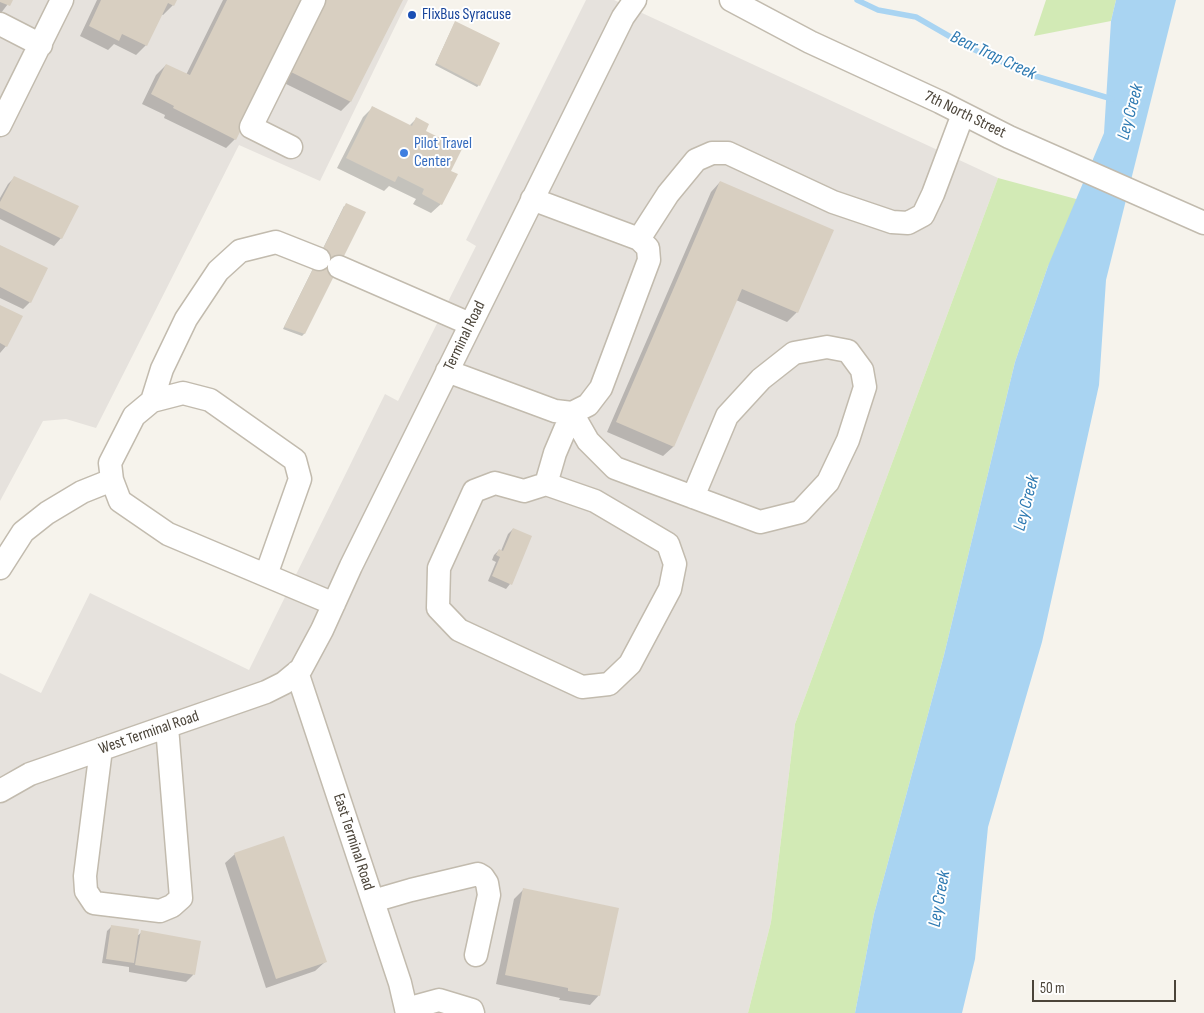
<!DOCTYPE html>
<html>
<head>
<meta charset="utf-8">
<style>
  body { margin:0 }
  #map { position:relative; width:1204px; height:1013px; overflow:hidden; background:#f6f3ec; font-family:"Sofia Sans Condensed",sans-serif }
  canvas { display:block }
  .scale { position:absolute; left:1032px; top:980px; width:144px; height:22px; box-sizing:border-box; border:2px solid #4b4439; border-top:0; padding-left:6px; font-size:15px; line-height:18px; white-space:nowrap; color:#4b4439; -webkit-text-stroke:4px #fff; paint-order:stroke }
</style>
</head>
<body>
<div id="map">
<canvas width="1204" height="1013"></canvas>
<div class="scale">50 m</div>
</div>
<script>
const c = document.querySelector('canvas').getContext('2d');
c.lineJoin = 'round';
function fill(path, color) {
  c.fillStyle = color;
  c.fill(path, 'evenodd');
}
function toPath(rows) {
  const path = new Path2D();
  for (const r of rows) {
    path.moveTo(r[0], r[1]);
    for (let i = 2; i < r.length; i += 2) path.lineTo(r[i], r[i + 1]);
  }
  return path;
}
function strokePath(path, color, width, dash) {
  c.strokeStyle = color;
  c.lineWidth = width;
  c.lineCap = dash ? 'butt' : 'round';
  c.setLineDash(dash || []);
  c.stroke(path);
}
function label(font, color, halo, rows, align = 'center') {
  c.font = font + ' "Sofia Sans Condensed",sans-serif';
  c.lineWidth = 4;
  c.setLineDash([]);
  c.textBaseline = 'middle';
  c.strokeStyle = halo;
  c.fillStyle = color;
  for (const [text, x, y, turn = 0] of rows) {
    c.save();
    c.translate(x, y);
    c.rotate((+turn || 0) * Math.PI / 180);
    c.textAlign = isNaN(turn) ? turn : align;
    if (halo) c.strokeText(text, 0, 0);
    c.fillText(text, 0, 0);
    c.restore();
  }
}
const industrial = toPath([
  [0,0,408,0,320,181,239,145,96,428,66,419,43,421,0,501],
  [586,0,614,0,998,178,795,724,771,922,748,1013,0,1013,0,673,41,693,90,593,249,670,385,394,398,401,476,246,466,240]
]);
const green = toPath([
  [1046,0,1116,0,1111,21,1034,36],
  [998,178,1091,203,1048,266,1015,362,944,655,874,914,855,1013,748,1013,771,922,795,724]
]);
const water = toPath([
  [1116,0,1176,0,1106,280,1099,385,1042,642,988,827,975,959,962,1013,855,1013,874,914,944,655,1015,362,1048,266,1104,133,1111,21]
]);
const shadow = toPath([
  [0,0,11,0,1,13,0,12],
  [97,0,176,0,173,5,163,15,161,14,146,45,136,55,114,44,108,50,80,36],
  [223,0,304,0,235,139,226,148,164,118,165,115,142,104,156,75,166,65,186,75],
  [321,0,401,0,350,102,341,111,280,81],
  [454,24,479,85,477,87,435,65],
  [373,107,409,126,416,119,424,131,441,204,431,213,413,204,416,199,389,186,384,191,337,168,363,117],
  [15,177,61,238,54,246,0,219,0,198,8,184],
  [720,182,797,312,787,322,736,300,673,447,663,456,607,432,711,192],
  [344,206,364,213,304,334,302,336,283,329],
  [0,246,30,302,23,309,0,298],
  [0,306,6,346,0,353],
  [513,529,510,584,506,589,488,581,496,562,492,560,494,555,499,550,501,551,508,534],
  [235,854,325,962,315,971,266,988,225,863],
  [524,889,599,995,590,1005,559,1000,560,998,496,984,514,899],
  [112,926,136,937,142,932,199,942,193,975,186,982,129,972,129,967,102,963,107,931]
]);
const stream = toPath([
  [857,0,878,10,916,17,968,47,1032,75,1112,99]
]);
const building = toPath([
  [0,0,13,0,10,6,0,2],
  [101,0,177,0,174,6,168,3,147,46,122,34,119,41,89,26],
  [227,0,305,0,236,140,173,108,174,106,151,94,166,64,190,75],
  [325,0,403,0,351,102,289,71],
  [455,21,500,43,480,86,436,63],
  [372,106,412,126,416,117,429,124,426,131,462,149,451,171,458,174,442,205,422,194,424,189,398,176,395,182,346,158],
  [14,176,79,206,62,239,0,208,0,202],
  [720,181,834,230,798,313,742,289,674,447,616,422],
  [346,203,366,212,305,334,284,327],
  [0,245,48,268,31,303,0,287],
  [0,305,23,316,7,347,0,343],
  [513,528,532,536,512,585,492,576,500,557,496,555,499,549,503,551],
  [284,836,327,962,276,979,234,853],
  [523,888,619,908,600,996,568,991,568,988,505,975],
  [111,925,139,929,134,963,106,959],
  [141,930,201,941,195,975,135,965]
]);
const minor = toPath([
  [731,0,810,42,940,102,1009,137,1204,223],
  [0,24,41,45],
  [0,125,62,0],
  [291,147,251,127,314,0],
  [639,239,668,194,696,160,712,153,728,153,833,202,892,222,908,223,923,215,933,194,963,114],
  [339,267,470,324],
  [447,371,555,411,572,413,588,405,601,388,649,260,648,248,639,239,532,199],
  [152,401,162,369,186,319,218,271,240,251,276,242,319,259],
  [572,413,588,441,615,468,693,497,760,522,800,512,828,482,848,440,865,387,862,370,848,351,827,347,794,353,761,379,727,416,693,497],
  [546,484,595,501,668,544,675,564,670,589,630,664,609,684,582,687,459,630,438,608,439,568,474,491,495,483,524,491,546,484,555,453,572,413],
  [0,568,23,532,47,513,82,492,112,480],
  [266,575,300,479,295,460,210,400,183,393,152,401,134,416,110,463,112,480,120,501,168,534,334,604],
  [297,672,400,983,407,1013],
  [101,749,85,876,86,891,94,903,160,911,172,906,181,898,167,727],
  [0,791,30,774,266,692,284,683,301,669,322,630,351,566,623,17,635,0],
  [373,901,411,890,478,874,483,877,487,883,489,895,476,955],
  [406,1009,439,1000,472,1010,473,1013]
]);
const markers = [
  [412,15,5,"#1a4fb4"],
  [404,153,5,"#3f7fe0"]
];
const transitNames = [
  ["FlixBus Syracuse",422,15]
];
const streetNames = [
  ["7th North Street",965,115,26],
  ["Terminal Road",465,336,-64],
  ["West Terminal Road",149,733,-19],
  ["East Terminal Road",353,842,72]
];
const shopNames = [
  ["Pilot Travel",414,144],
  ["Center",414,162]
];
const waterNames = [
  ["Bear Trap Creek",993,56,25],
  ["Ley Creek",1131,112,-75],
  ["Ley Creek",1027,503,-75],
  ["Ley Creek",940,899,-80]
];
fill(industrial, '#e6e2dd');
fill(green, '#d2eab5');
fill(water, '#a9d4f2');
fill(shadow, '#0003');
strokePath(stream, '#a9d4f2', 5.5);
fill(building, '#d8cfc1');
strokePath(minor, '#c2bbae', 25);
strokePath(minor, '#fff', 22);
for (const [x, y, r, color] of markers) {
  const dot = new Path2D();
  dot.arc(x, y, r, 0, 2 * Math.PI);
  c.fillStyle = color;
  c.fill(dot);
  strokePath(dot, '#fff', 2);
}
label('16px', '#164399', '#fff', transitNames, 'left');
label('16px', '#4b4439', '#fff', streetNames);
label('16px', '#366cbe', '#fff', shopNames, 'left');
label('italic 18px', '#2e7ab2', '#fff', waterNames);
</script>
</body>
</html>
